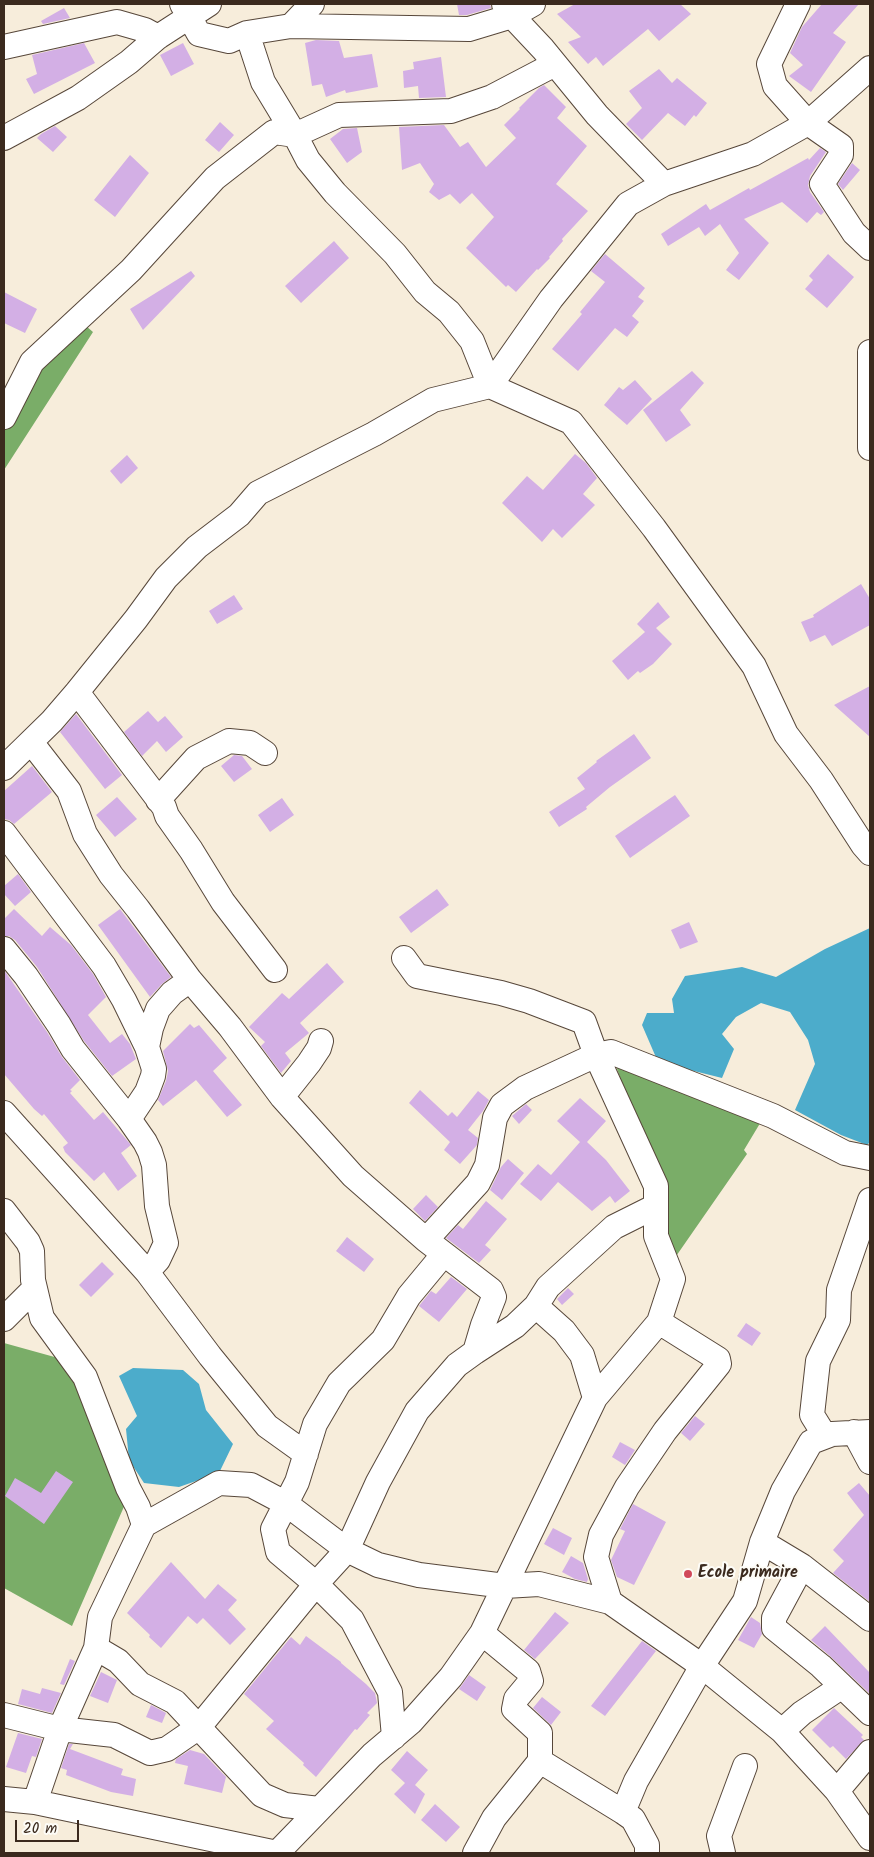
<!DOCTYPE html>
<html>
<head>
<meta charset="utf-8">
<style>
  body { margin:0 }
  #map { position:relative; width:874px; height:1857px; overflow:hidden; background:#f7eddb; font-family:Kalam,sans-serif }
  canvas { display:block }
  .frame { position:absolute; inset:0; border:5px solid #3b2a1e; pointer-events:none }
  .scale { position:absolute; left:15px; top:1820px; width:64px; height:22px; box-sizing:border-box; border:2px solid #3b2a1e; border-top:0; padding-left:6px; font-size:15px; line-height:18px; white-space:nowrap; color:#3b2a1e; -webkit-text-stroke:4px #fdfcf7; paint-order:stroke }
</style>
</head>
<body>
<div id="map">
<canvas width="874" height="1857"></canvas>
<div class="frame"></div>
<div class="scale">20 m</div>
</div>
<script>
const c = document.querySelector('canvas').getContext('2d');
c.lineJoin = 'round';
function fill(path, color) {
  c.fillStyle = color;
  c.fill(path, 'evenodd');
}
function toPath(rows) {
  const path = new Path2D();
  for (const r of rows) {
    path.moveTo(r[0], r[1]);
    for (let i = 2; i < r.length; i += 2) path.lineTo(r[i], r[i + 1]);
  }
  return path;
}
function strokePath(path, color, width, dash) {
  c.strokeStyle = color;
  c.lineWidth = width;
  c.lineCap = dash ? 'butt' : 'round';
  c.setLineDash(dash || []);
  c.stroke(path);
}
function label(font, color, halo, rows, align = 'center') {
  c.font = font + ' Kalam,sans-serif';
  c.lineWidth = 4;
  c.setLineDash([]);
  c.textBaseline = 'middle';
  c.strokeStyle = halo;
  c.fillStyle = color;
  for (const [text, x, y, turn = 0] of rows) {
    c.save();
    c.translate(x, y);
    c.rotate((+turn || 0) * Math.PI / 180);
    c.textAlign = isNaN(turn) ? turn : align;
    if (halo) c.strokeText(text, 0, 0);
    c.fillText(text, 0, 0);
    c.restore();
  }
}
const forest = toPath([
  [71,313,93,332,4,470,4,399],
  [613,1058,765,1115,744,1150,747,1154,672,1262,664,1198],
  [4,1343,87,1366,126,1502,72,1626,4,1588]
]);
const water = toPath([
  [870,928,870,1142,867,1145,841,1135,795,1110,815,1064,808,1040,790,1012,761,1003,736,1017,722,1034,734,1049,722,1078,658,1062,642,1025,647,1013,674,1013,672,999,685,976,742,967,776,977,825,949],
  [133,1368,183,1370,199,1384,206,1410,233,1444,219,1473,179,1487,144,1483,129,1460,126,1429,137,1416,119,1376]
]);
const building = toPath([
  [457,4,490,4,491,8,467,15,459,15],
  [575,4,680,4,691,14,659,41,648,29,603,66,596,57,588,64,568,42,581,37,557,14],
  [822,4,859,4,833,33,846,42,811,92,789,76,803,65,790,53,802,27],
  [64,8,70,18,43,24,41,21],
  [316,40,339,41,344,58,372,54,378,87,346,93,345,90,326,97,322,84,312,86,305,43],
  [84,43,95,63,34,94,26,79,37,74,32,55],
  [183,43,194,64,171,76,160,55],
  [441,57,446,97,419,98,418,86,404,88,403,71,414,69,413,62],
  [659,69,672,83,677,78,707,103,696,117,694,115,685,126,668,113,642,140,626,124,642,108,629,91],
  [544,85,566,107,557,118,587,146,556,184,588,211,562,239,563,241,549,257,550,258,538,270,537,269,516,292,508,285,506,287,466,248,494,217,472,193,460,204,450,194,439,200,429,192,434,184,420,163,402,170,399,127,444,125,460,147,468,142,486,167,516,138,504,125,520,109,519,108,539,88],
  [220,122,234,135,219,152,205,140],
  [55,126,67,137,53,152,37,138,41,134],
  [357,128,362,152,347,163,330,139,343,129],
  [820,148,826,152,810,176,808,185,810,192,824,212,821,215,817,212,807,223,782,202,744,219,769,243,739,280,726,270,739,253,720,224,705,236,699,227,668,246,661,234,706,204,710,210,749,188,750,190,808,158,809,160],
  [130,155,149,173,115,217,94,200],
  [852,163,860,170,843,190,838,184],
  [334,241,349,258,301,303,285,286],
  [605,254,645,288,638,297,644,301,632,316,639,322,627,337,615,328,578,371,552,349,582,314,580,312,605,282,591,271],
  [828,254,854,277,827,308,805,289,813,280,809,276],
  [191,271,195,276,143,330,130,309],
  [4,292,37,309,25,333,4,323],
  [692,371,704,383,680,410,691,425,666,442,643,410],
  [635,380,652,399,627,425,604,405,619,387,623,390],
  [575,454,586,463,597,478,583,494,595,505,562,538,553,529,542,542,502,503,527,476,543,490],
  [127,455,138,468,121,484,110,471],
  [861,584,870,599,870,625,832,646,825,635,810,642,801,622,814,617,813,615],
  [234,595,243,609,217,624,209,611],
  [658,602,670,617,656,628,672,644,653,664,640,673,638,671,628,680,612,661,645,632,637,624],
  [870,686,870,737,834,705],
  [148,711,158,722,165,716,183,737,166,752,157,741,142,756,124,732],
  [76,714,122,775,105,789,60,732],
  [634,734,651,758,610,787,586,807,587,809,559,827,549,812,585,789,577,778,597,762,596,761],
  [234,755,242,756,252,769,234,782,221,766],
  [32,766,52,792,14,824,9,820,4,819,4,791],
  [675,795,690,816,630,858,615,836],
  [117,797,137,819,115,837,96,815],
  [282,798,294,815,270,832,258,815],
  [18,874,31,892,15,906,4,894,4,886],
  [437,889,449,905,411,933,399,917],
  [14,909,42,936,50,927,71,945,93,974,106,997,88,1015,110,1043,122,1034,130,1044,136,1059,112,1076,84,1041,37,967,15,940,9,936,4,936,4,919],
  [120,909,171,977,162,984,150,997,98,925],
  [689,922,698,942,680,949,671,930],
  [327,963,344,982,300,1023,309,1033,285,1053,291,1061,281,1073,261,1046,265,1042,249,1027,282,993,289,999],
  [4,970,47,1032,62,1057,80,1080,70,1090,72,1091,70,1093,94,1120,103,1112,131,1145,121,1153,137,1176,118,1191,104,1172,94,1181,65,1152,63,1147,68,1143,44,1114,42,1116,34,1109,4,1074],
  [190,1024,194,1028,199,1025,227,1058,213,1071,242,1105,227,1117,196,1080,163,1106,158,1100,166,1081,168,1071,163,1051],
  [420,1090,448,1116,452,1112,457,1117,478,1091,489,1100,483,1111,468,1130,478,1138,477,1145,460,1164,444,1150,450,1142,409,1103],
  [580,1098,606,1121,587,1142,606,1160,630,1191,615,1203,610,1196,592,1211,558,1182,541,1201,520,1184,538,1164,551,1175,580,1142,557,1121],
  [526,1104,532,1110,519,1124,512,1116],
  [508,1159,524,1173,502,1200,490,1190,501,1167],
  [426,1195,438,1207,425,1221,413,1209],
  [486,1201,507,1219,485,1245,491,1250,479,1263,446,1238,458,1225,463,1229],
  [347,1237,374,1259,364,1272,336,1251],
  [102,1262,114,1274,91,1297,79,1285],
  [451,1277,467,1289,439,1322,419,1306,431,1291,436,1294],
  [568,1288,574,1294,562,1305,557,1299],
  [746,1323,761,1333,752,1346,737,1336],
  [695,1416,705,1424,690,1441,681,1433],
  [620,1442,635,1450,625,1465,612,1457],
  [56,1471,73,1482,44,1524,5,1496,15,1478,41,1493],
  [859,1483,870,1496,870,1602,833,1573,844,1561,833,1550,864,1515,847,1493],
  [633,1504,666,1522,634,1585,617,1577,611,1560,625,1531,620,1529],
  [553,1528,572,1538,564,1555,544,1544],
  [571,1556,583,1563,588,1579,587,1582,575,1579,562,1572],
  [171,1562,205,1599,218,1584,237,1600,228,1610,246,1629,230,1645,203,1618,197,1624,188,1616,161,1648,149,1637,150,1635,127,1613],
  [555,1612,569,1623,535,1659,524,1650],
  [751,1617,760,1623,762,1634,754,1648,738,1640],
  [825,1626,870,1673,870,1694,830,1656,811,1640],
  [306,1636,341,1662,341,1663,366,1684,375,1693,377,1703,367,1713,370,1715,357,1730,355,1729,316,1777,303,1765,304,1763,266,1729,274,1721,244,1694,291,1637,300,1645],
  [642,1641,656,1651,605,1716,591,1706],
  [70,1659,75,1661,64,1685,60,1684],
  [101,1672,117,1680,108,1703,90,1696],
  [469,1675,486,1687,477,1701,459,1689],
  [42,1688,61,1693,52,1713,18,1704,22,1689,40,1694],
  [542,1697,561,1712,551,1725,533,1708],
  [151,1705,166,1713,162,1723,146,1717],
  [834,1708,863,1735,861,1737,864,1740,846,1759,833,1746,830,1748,812,1730],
  [18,1733,42,1739,36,1757,32,1756,26,1773,6,1767],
  [69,1744,73,1744,70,1749,123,1769,121,1775,136,1779,133,1796,111,1792,66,1775,67,1770,61,1768],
  [190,1750,204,1754,226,1777,222,1793,184,1784,188,1766,175,1763,176,1759],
  [407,1751,428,1770,415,1785,425,1794,415,1814,394,1794,405,1783,391,1770],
  [435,1804,460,1827,446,1842,421,1820]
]);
const minor = toPath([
  [182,4,199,34,229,41,247,33,291,26,469,29,512,16,533,4],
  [504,4,512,16,543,49,597,115,664,184],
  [798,4,769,64,775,86,808,123,841,146,841,155,822,184,854,233,870,248],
  [291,26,312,4],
  [247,33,263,82,295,135,308,160,335,193,395,254,425,292,449,312,472,341,490,386,571,422,654,528,754,666,786,734,821,780,863,845,870,853],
  [4,47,117,22,145,30,158,37],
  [4,138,78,98,129,62,158,37,209,4],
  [870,352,870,448],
  [4,417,32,362,131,270,215,178,274,132,295,135,339,115,451,111,492,97,555,64],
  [77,692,164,807,167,816,191,850,223,902,275,970],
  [31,742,69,791,85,834,111,875,138,909,190,980,230,1027,282,1097,353,1176,426,1240,491,1290,494,1297,483,1325,475,1352],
  [4,768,52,721,77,692,136,619,166,578,197,547,239,515,258,493,374,434,433,400,490,386,551,299,628,204,664,184,753,154,808,123,870,68],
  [158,800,196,758,229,741,250,743,265,753],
  [4,833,104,966,124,1000,147,1047,154,1069,153,1076,147,1092,129,1119],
  [4,949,26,976,59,1025,73,1049,129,1119,145,1142,150,1152,154,1165,157,1206,166,1243,158,1260,147,1272],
  [147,1047,151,1028,158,1009,172,993,190,980],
  [282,1097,309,1063,319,1048,321,1041],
  [4,1113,147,1272,210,1356,267,1426,306,1454],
  [4,1211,28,1242,32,1251,33,1280,42,1318,85,1377,128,1488,138,1507,144,1525,100,1617,96,1648,60,1729,35,1802],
  [426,1240,478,1183,487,1165,495,1118,502,1105,525,1088,596,1055,611,1052,773,1116,845,1153,870,1158],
  [536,1306,564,1331,582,1355,595,1398],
  [4,1319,34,1289],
  [854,1432,870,1462],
  [825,1436,812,1415,818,1361,838,1320,839,1290,870,1200],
  [144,1525,219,1483,251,1485,285,1503,347,1550,378,1565,419,1575,505,1586,539,1584,610,1602,702,1666,782,1731,837,1791,870,1838],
  [762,1542,802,1566,870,1619],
  [802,1566,774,1618,774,1628,821,1666,870,1713],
  [610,1602,596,1557,601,1535,627,1487,665,1431,719,1364,718,1359,659,1322],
  [96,1648,118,1661,140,1684,175,1702,262,1795,285,1805,319,1809],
  [4,1715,60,1729,114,1735,150,1753,167,1749,199,1727,316,1584,347,1550,378,1482,417,1411,457,1365,475,1352,515,1326,536,1306,548,1287,614,1227,656,1206],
  [782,1731,802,1713,841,1687],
  [394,1737,390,1692,352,1620,316,1584,278,1552,273,1529,297,1482,315,1424,339,1383,383,1340,409,1296,443,1255],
  [540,1761,623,1812],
  [837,1791,870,1752],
  [4,1799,35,1802,277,1853],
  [277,1853,372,1755,411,1722,451,1677,482,1633,595,1398,659,1322,673,1279,656,1236,656,1186,596,1055,584,1022,529,1001,501,993,417,976,404,958],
  [475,1853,494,1818,540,1761,540,1733,514,1709,516,1699,531,1681,528,1671,482,1633],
  [647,1853,647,1845,633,1819,623,1812,636,1781,702,1666,745,1601,762,1542,783,1491,811,1442,832,1434,870,1432],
  [723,1853,719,1836,745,1766]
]);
const markers = [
  [688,1574,5,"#d1495b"]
];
const poiNames = [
  ["Ecole primaire",698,1574]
];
fill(forest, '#7aad68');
fill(water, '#4caccb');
fill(building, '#d3afe5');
strokePath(minor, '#57473a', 26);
strokePath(minor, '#fff', 24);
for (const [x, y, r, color] of markers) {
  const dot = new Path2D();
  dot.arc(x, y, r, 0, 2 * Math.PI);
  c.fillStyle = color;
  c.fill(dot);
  strokePath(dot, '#fdfcf7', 2);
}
label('bold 16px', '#3b2a1e', '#fdfcf7', poiNames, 'left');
</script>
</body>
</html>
